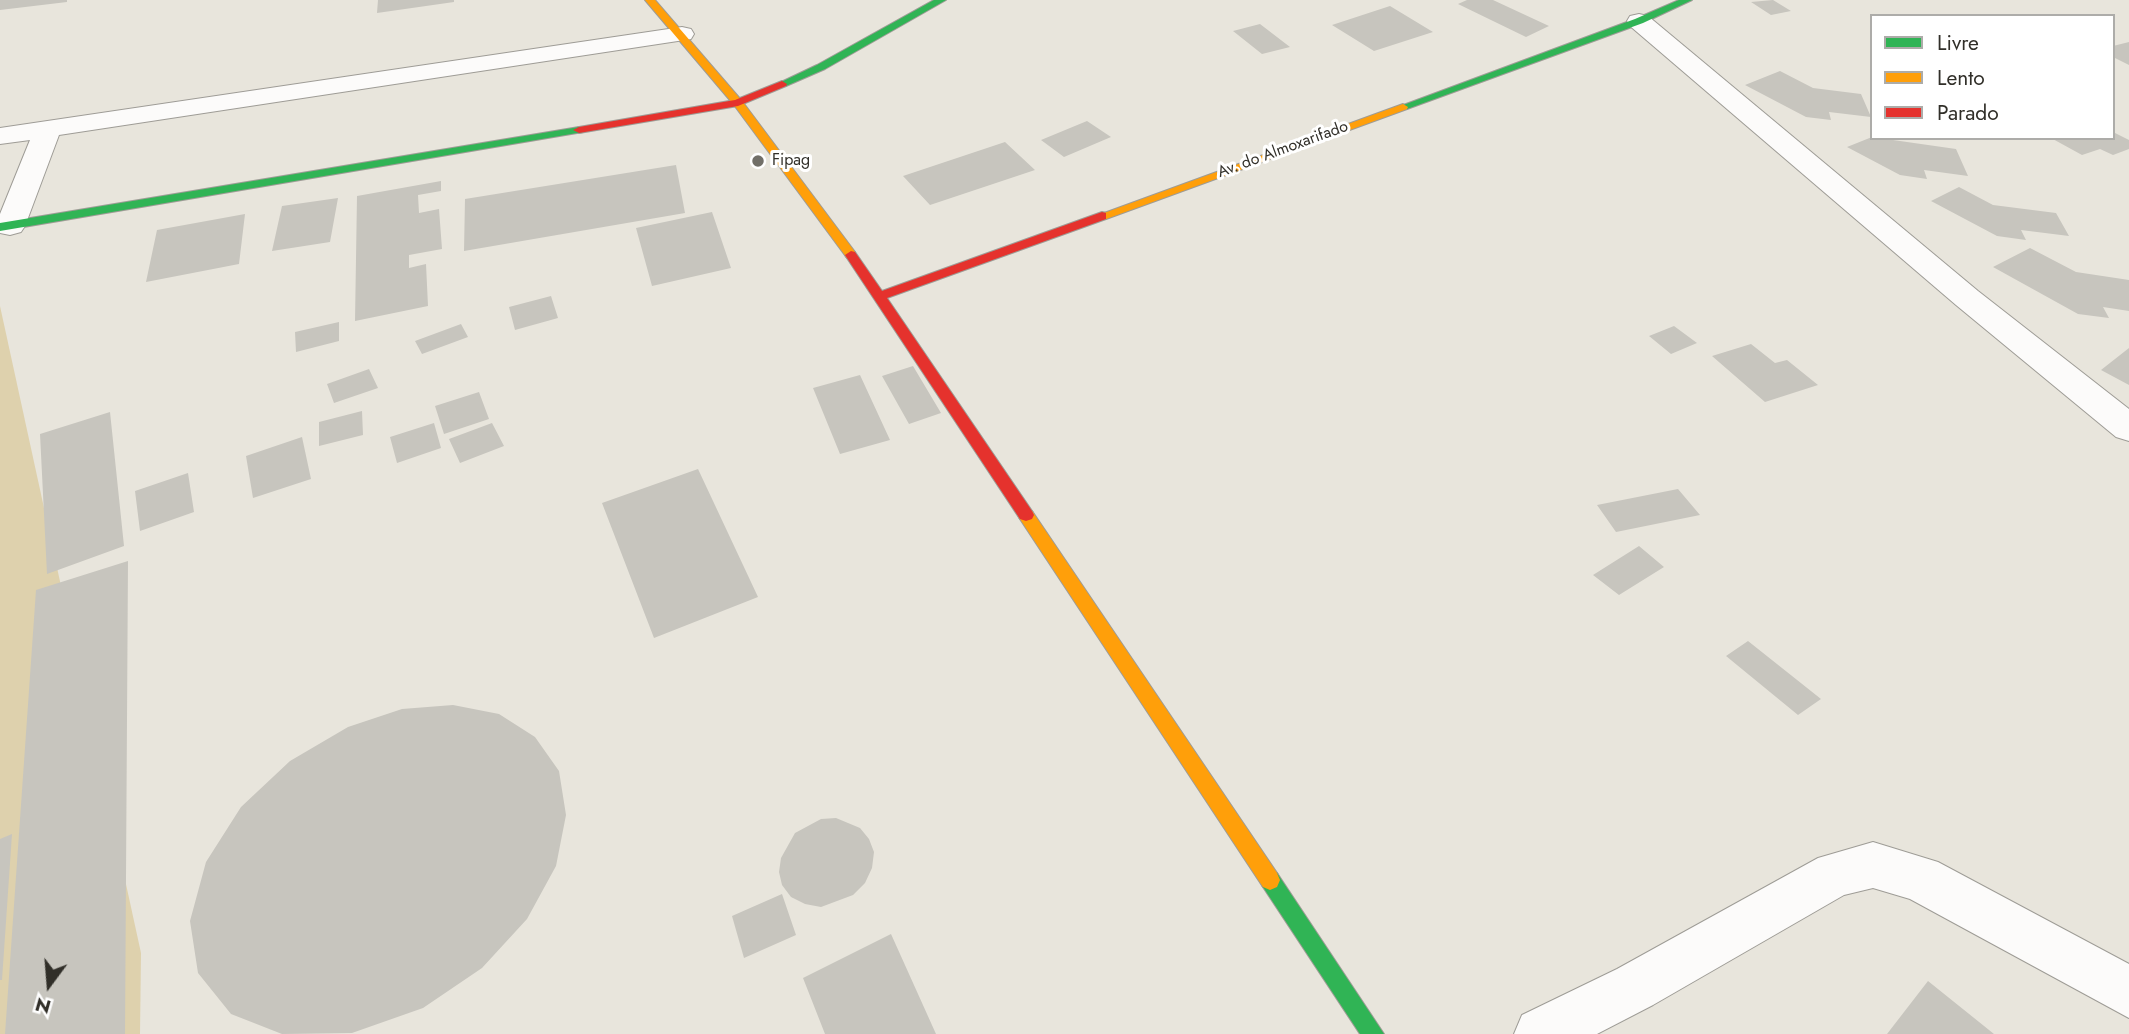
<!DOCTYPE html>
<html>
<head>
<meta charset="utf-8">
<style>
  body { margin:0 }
  #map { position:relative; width:2129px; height:1034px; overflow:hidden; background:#e8e5dc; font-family:Jost,sans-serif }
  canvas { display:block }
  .legend { position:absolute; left:1870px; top:14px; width:245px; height:126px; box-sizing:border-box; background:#fff; border:2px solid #adaca9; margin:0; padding:9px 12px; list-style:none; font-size:21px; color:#312f29 }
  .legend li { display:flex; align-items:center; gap:14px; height:35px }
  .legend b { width:35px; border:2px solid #adaca9 }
  .north { position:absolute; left:14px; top:950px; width:70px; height:70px; -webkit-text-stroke:5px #fff; paint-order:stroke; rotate:196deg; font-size:19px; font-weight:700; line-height:28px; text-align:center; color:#312f29 }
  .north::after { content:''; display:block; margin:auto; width:24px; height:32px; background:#312f29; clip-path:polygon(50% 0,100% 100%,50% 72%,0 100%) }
</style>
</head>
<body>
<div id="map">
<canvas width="2129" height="1034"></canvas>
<ul class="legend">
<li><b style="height:9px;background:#30b455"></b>Livre</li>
<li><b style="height:9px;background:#ff9f0a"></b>Lento</li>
<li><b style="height:9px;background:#e5322d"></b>Parado</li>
</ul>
<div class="north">N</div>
</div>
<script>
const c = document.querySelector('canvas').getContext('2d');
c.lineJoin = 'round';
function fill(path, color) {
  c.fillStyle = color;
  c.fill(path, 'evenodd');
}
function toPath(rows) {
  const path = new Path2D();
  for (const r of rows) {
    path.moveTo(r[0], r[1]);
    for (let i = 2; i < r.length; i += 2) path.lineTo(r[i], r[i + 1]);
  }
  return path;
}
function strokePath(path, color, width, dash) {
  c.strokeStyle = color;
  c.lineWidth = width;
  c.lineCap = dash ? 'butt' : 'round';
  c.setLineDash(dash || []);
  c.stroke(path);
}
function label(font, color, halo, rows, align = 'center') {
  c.font = font + ' Jost,sans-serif';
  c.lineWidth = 6;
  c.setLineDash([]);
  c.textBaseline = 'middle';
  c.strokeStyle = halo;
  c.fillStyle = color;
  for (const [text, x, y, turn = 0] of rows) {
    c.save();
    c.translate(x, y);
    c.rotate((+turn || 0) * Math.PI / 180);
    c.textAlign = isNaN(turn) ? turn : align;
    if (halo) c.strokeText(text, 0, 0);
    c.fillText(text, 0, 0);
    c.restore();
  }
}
const green = toPath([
  [0,306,141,953,140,1034,0,1034]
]);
const building = toPath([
  [0,0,67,0,67,2,0,10],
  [378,0,454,0,454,2,377,13],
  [1467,0,1493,0,1549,26,1526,37,1458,4],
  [1773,0,1791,11,1771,15,1751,2],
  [1390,6,1433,32,1374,51,1332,25],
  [1260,24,1290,47,1262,54,1233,31],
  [2129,42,2129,65,2113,57,2113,46],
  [1780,71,1813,88,1861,94,1871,117,1829,112,1831,120,1806,117,1745,85],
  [1087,121,1111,137,1064,157,1041,140],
  [2113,132,2129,140,2129,149,2113,155,2100,149,2082,155,2051,138,2113,138],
  [1872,137,1956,149,1968,176,1924,170,1927,179,1900,175,1847,147],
  [1005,142,1035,170,930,205,903,176],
  [676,165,685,213,464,251,465,199],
  [441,181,441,191,418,195,419,213,439,209,442,249,409,255,409,268,426,264,428,306,355,321,357,196],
  [1959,187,1993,205,2056,213,2069,236,2021,230,2026,240,1997,236,1931,201],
  [338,198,330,242,272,251,282,206],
  [712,212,731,268,652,286,636,228],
  [245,214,239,264,146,282,157,230],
  [2030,248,2076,272,2129,280,2129,311,2103,307,2109,318,2078,314,1993,267],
  [551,296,558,318,515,330,509,307],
  [339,322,339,341,296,352,295,332],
  [461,324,468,337,422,354,415,341],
  [1674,326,1697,343,1671,354,1649,336],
  [1751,344,1775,363,1787,360,1818,385,1765,402,1712,356],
  [2129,348,2129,385,2101,370],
  [913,366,941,413,909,424,882,376],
  [369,369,378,388,334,403,327,384],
  [860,375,890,440,840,454,813,388],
  [479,392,489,419,444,434,435,406],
  [362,411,363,435,319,446,319,422],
  [110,412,124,546,47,574,40,434],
  [434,423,441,448,397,463,390,437],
  [492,423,504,446,460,463,449,439],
  [302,437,311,479,253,498,246,456],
  [698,469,758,597,654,638,602,503],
  [188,473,194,512,140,531,135,491],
  [1678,489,1700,515,1616,532,1597,505],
  [1639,546,1664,567,1619,595,1593,575],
  [128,561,125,1034,5,1034,36,590],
  [1748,641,1821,699,1798,715,1726,656],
  [453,705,499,714,535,737,559,771,566,815,556,866,527,919,482,968,423,1008,352,1033,282,1034,231,1014,198,973,190,921,206,862,241,807,290,761,348,727,402,709],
  [836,818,860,828,869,839,874,852,872,868,865,883,853,895,821,907,805,904,791,897,782,885,779,872,781,858,795,833,821,819],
  [12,834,2,980,0,980,0,839],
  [782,894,796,935,744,958,732,916],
  [891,934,936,1034,825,1034,803,978],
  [1928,981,1994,1034,1887,1034]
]);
const street = toPath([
  [1639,14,1648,16,1978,291,2129,409,2129,441,2116,437,1956,305,1630,26,1627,21,1630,16,1639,14],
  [682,27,691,29,694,34,691,39,59,135,25,226,21,232,10,235,0,233,0,214,30,140,0,144,0,128,682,27],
  [1873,842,1938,862,2129,964,2129,1018,1910,899,1873,888,1844,895,1653,1005,1597,1034,1514,1034,1522,1015,1617,969,1818,858,1873,842]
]);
const fast = toPath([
  [934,0,946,0,825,69,786,86,777,84,817,65,934,0],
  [1679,0,1692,0,1643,23,1407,109,1398,107,1635,19,1679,0],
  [579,127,585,130,583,132,0,231,0,223,579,127],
  [1270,870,1277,873,1384,1034,1360,1034,1263,887,1260,880,1263,873,1270,870]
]);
const slow = toPath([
  [645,0,655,0,742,101,855,252,855,258,847,258,734,105,645,0],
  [1403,104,1408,107,1407,109,1106,219,1098,219,1096,216,1403,104],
  [1026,509,1032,511,1277,873,1280,880,1277,887,1270,890,1263,887,1020,519,1018,515,1020,511,1026,509]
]);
const jam = toPath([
  [782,81,787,84,786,86,738,106,579,133,573,130,579,127,735,100,782,81],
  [1102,212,1106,213,1106,219,887,298,1032,511,1034,515,1032,519,1026,521,1020,519,845,255,851,251,855,252,882,291,1102,212]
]);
const markers = [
  [758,161,7,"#716f68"]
];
const farStreetnames = [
  ["Av. do Almoxarifado",1283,150,-20]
];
const farPoinames = [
  ["Fipag",772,161]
];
fill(green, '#ded1ad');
fill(building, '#c7c5be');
strokePath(street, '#9e9c96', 2);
strokePath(fast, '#9e9c96', 2);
strokePath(slow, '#9e9c96', 2);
strokePath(jam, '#9e9c96', 2);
fill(street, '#fcfbfa');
fill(fast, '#30b455');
fill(slow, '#ff9f0a');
fill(jam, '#e5322d');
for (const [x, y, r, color] of markers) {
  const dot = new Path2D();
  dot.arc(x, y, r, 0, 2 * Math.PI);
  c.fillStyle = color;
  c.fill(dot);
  strokePath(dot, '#fff', 2.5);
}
label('16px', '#312f29', '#fff', farStreetnames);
label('16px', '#312f29', '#fff', farPoinames, 'left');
</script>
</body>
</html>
